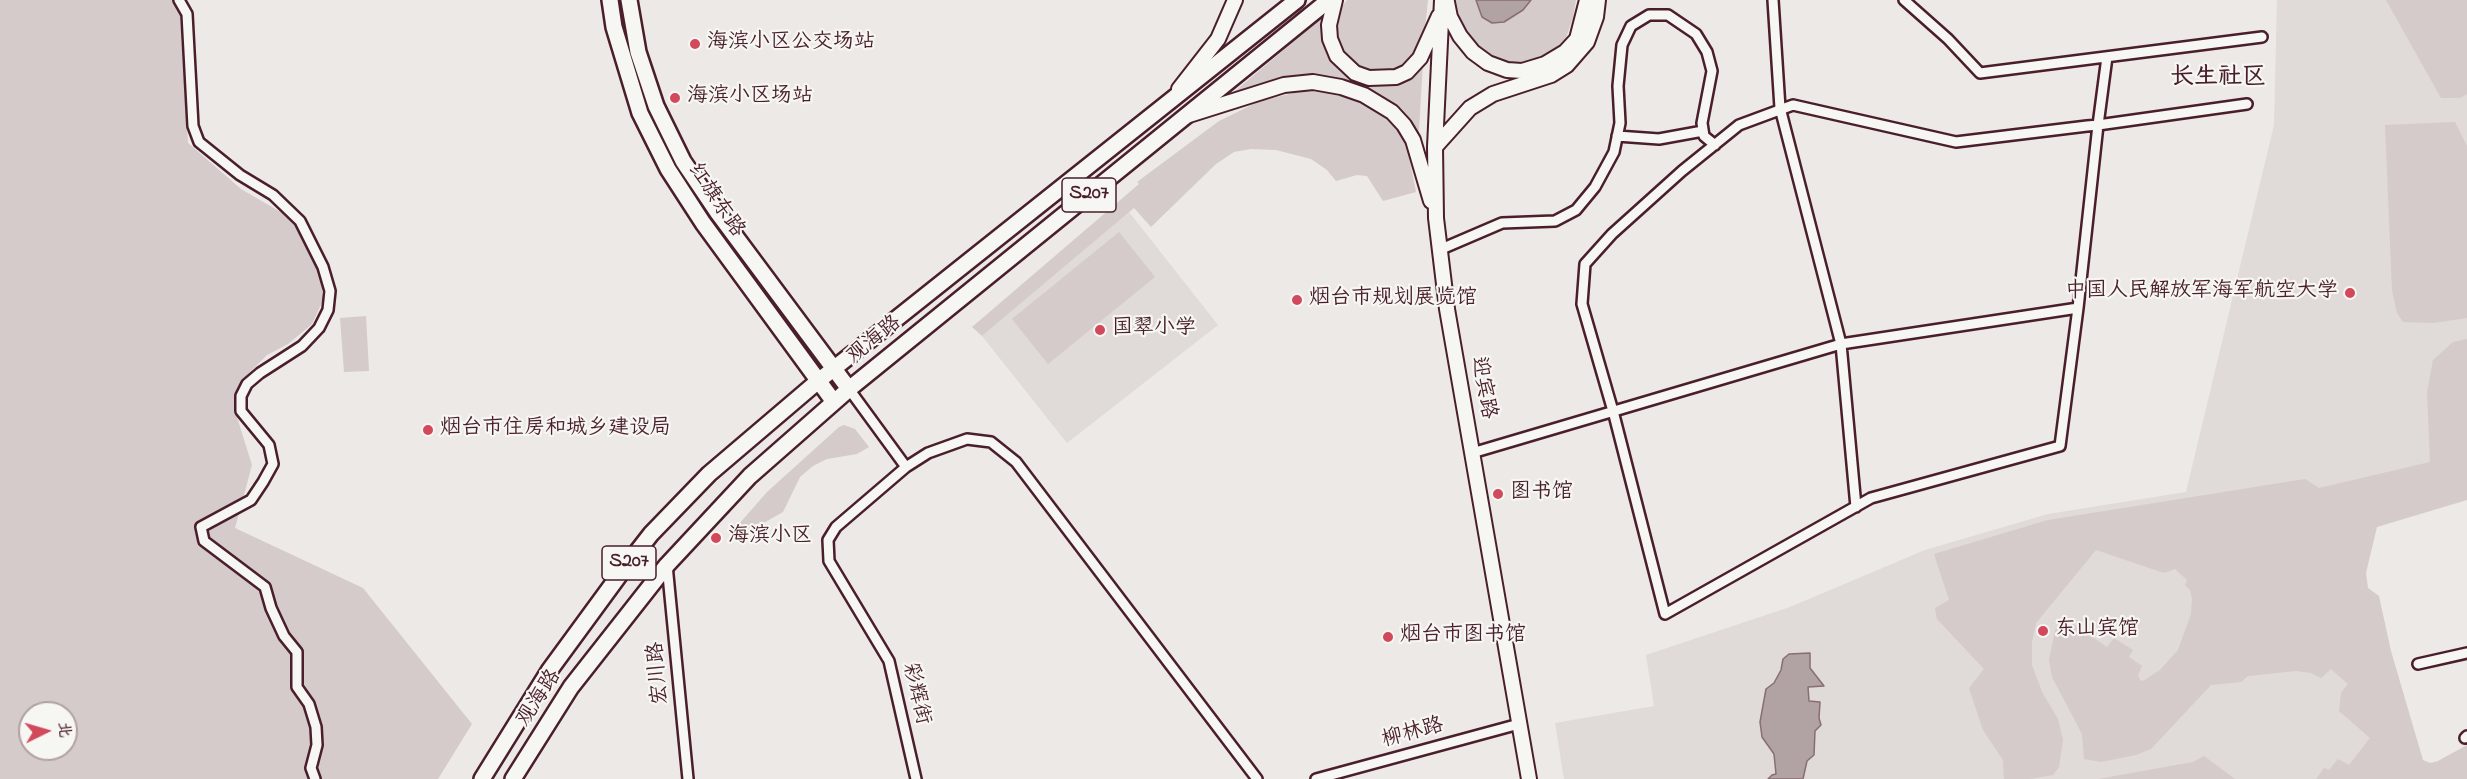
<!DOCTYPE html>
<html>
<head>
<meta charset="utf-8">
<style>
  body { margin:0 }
  #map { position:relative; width:2467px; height:779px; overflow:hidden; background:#ece9e6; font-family:"Indie Flower","LXGW WenKai TC",sans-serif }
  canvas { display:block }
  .north { position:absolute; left:18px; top:701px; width:60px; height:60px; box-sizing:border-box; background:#f6f6f2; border:2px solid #b1a0a2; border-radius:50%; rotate:85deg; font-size:16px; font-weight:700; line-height:24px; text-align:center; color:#4a1f2b }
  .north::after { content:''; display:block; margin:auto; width:21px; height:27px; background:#d1495b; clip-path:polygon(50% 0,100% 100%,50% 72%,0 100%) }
</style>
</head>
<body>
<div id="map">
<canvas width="2467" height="779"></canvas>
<div class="north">北</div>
</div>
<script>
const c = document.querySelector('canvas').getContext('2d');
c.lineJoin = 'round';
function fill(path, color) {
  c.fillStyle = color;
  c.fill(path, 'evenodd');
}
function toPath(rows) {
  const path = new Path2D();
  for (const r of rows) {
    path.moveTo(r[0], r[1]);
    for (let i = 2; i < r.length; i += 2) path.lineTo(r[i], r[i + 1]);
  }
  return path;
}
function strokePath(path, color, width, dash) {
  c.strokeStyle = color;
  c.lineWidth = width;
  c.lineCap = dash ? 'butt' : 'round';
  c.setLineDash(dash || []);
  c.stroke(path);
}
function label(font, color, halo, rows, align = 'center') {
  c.font = font + ' "Indie Flower","LXGW WenKai TC",sans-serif';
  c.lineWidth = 4.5;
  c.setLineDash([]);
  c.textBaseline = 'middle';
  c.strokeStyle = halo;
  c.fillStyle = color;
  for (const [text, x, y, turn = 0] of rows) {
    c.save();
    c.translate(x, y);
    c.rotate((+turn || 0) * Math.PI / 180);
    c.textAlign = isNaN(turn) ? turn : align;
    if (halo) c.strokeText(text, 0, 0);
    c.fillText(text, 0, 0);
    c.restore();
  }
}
const built = toPath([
  [2277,0,2467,0,2467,461,2337,495,2401,779,1564,779,1555,723,1654,706,1646,655,1790,607,1925,550,2048,514,2186,492,2274,125],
  [1129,212,1218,325,1067,443,982,336]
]);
const green = toPath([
  [0,0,179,0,188,143,241,189,296,221,320,272,323,300,312,324,288,344,267,355,241,381,235,411,252,465,235,528,363,588,472,724,438,779,0,779],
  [30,713,66,713,66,749,30,749],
  [1347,0,1428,0,1424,38,1417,54,1408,64,1387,71,1373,71,1359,66,1350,59,1343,50,1337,36,1335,23,1338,12],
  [1456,0,1576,0,1573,17,1565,41,1550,56,1530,64,1513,65,1498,62,1472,42,1461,23],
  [2386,0,2467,0,2467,94,2460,98,2441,98],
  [1324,16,1330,56,1351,77,1376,85,1389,83,1423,62,1418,147,1411,132,1327,79,1278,79,1234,92],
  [1324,90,1351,97,1382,114,1399,130,1408,152,1416,192,1383,201,1367,176,1357,175,1336,181,1327,170,1311,159,1276,150,1251,149,1234,152,1216,164,1151,227,1134,208,982,336,972,327,1139,184,1137,182,1219,121,1260,101,1298,92],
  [2455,122,2467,146,2467,318,2433,323,2403,322,2397,313,2392,290,2385,125],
  [1119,232,1155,277,1048,364,1012,319],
  [366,316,369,371,344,372,340,318],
  [2467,339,2467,500,2377,527,2366,573,2368,588,2379,596,2391,651,2423,760,2430,763,2438,761,2467,745,2467,779,2316,779,2324,768,2329,770,2338,759,2349,765,2370,738,2339,711,2341,693,2348,684,2331,669,2321,678,2311,673,2296,671,2248,676,2241,682,2211,685,2151,749,2136,755,2101,762,2084,759,2082,734,2052,677,2049,660,2055,630,2067,620,2107,647,2114,638,2133,650,2129,657,2142,666,2138,675,2140,680,2143,681,2160,670,2178,650,2191,614,2192,599,2190,590,2185,585,2187,580,2175,569,2164,573,2096,550,2036,623,2032,642,2032,665,2042,692,2058,719,2063,740,2059,767,2053,775,2030,779,2004,779,2003,760,1983,730,1969,688,1984,669,1937,619,1935,608,1949,600,1934,554,2048,520,2305,479,2319,488,2430,462,2427,392,2433,360,2453,342],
  [844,425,855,429,869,447,857,454,827,459,813,466,800,477,783,512,751,530,732,532,767,492,839,427],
  [2204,756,2235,779,2098,779,2193,762]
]);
const water = toPath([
  [1476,0,1531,0,1523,10,1504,22,1492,23,1482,17,1476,0],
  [1810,653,1810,668,1824,686,1808,687,1809,701,1820,702,1819,718,1821,725,1815,731,1814,755,1807,761,1803,779,1768,779,1772,775,1776,774,1774,754,1762,737,1760,722,1766,689,1774,683,1781,670,1783,659,1789,654,1810,653]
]);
const street = toPath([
  [179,0,187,14,193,126,199,142,240,175,273,195,300,221,323,267,330,291,328,310,319,328,302,346,260,373,247,384,241,396,241,411,269,445,273,464,263,482,251,500,201,527,204,541,265,587,271,608,284,636,297,652,297,687,309,704,316,727,317,745,311,768,315,779],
  [1773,0,1780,108,1841,344,1856,507],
  [1904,0,1948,39,1980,73,2262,37],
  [2107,57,2098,125,2078,308,2060,446,1871,498,1665,614,1613,411,1582,304,1585,264,1612,234,1682,171,1739,125,1793,105,1956,142,2087,126,2098,125,2247,104],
  [1617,136,1659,139,1703,131],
  [1439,250,1502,223,1555,221,1576,210,1595,187,1614,152,1620,123,1618,86,1622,45,1631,26,1649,15,1668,15,1696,34,1707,52,1712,71,1702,123,1704,136,1715,145],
  [849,389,906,467,928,453,967,439,991,442,1016,462,1257,779],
  [1472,453,1841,344,2078,308],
  [906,467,836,527,828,540,829,561,889,661,916,779],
  [667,565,688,779],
  [2418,664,2467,653],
  [2465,738,2467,736],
  [1316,779,1519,724]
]);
const secondary = toPath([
  [1335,0,1329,25,1330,39,1337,56,1355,73,1369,78,1396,77,1407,72,1420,58,1439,16],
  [1442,0,1435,147,1436,218,1447,309,1529,779],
  [1447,2,1450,17,1460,36,1473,52,1488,63,1507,70,1522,71,1545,64,1565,52,1577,39,1587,0],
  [1179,89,1218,39,1235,0],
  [1189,115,1284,85,1313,82,1341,87,1364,95,1392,112,1404,125,1413,140,1431,201],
  [1435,147,1470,108,1493,94,1551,75,1567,65,1587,42,1596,17,1598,0]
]);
const primary = toPath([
  [610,0,614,27,640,113,668,169,703,223,834,402],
  [629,0,638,52,656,106,683,161,718,213,849,389],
  [482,779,549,671,623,570,651,534,709,474,817,382,1297,0],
  [513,779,571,687,667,565,750,476,849,389,1329,0]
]);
const markers = [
  [695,44,6,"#d1495b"],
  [675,98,6,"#d1495b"],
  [2350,293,6,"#d1495b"],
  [1297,300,6,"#d1495b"],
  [1100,330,6,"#d1495b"],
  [428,430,6,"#d1495b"],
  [1498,494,6,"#d1495b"],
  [716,538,6,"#d1495b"],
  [2043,631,6,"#d1495b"],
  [1388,637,6,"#d1495b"]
];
const shields = [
  [1089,195,54],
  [629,563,54]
];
const shieldNames = [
  ["S207",1089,195],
  ["S207",629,563]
];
const poiNames = [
  ["海滨小区公交场站",707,44],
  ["海滨小区场站",687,98],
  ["中国人民解放军海军航空大学",2338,293,"right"],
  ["烟台市规划展览馆",1309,300],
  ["国翠小学",1112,330],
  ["烟台市住房和城乡建设局",440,430],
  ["图书馆",1510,494],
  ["海滨小区",728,538],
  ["东山宾馆",2055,631],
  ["烟台市图书馆",1400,637]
];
const streetNames = [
  ["红旗东路",715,201,56],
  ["观海路",875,341,-39],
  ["迎宾路",1482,388,80],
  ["宏川路",660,673,-95],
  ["彩辉街",915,694,77],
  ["观海路",540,699,-57],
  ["柳林路",1413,734,-15]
];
const quarterNames = [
  ["长生社区",2218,79]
];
fill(built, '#e0dad8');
fill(green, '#d4cbca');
fill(water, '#b1a2a3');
strokePath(water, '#886e73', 1.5);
strokePath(street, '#4a1f2b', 14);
strokePath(secondary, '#4a1f2b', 18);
strokePath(primary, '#4a1f2b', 20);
strokePath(street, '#f6f6f2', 9);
strokePath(secondary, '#f6f6f2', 14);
strokePath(primary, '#f6f6f2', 15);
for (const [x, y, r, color] of markers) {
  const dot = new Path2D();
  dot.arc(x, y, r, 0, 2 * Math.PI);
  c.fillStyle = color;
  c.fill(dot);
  strokePath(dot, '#f6f6f2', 2);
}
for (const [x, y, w] of shields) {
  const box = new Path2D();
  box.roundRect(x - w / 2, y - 17, w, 34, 4.5);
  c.fillStyle = '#f6f6f2';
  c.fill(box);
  strokePath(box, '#4a1f2b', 1.5);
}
label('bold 20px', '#4a1f2b', null, shieldNames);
label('21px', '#4a1f2b', '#f6f6f2', poiNames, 'left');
label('21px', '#4a1f2b', '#f6f6f2', streetNames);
label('bold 24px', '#4a1f2b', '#f6f6f2', quarterNames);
</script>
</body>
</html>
